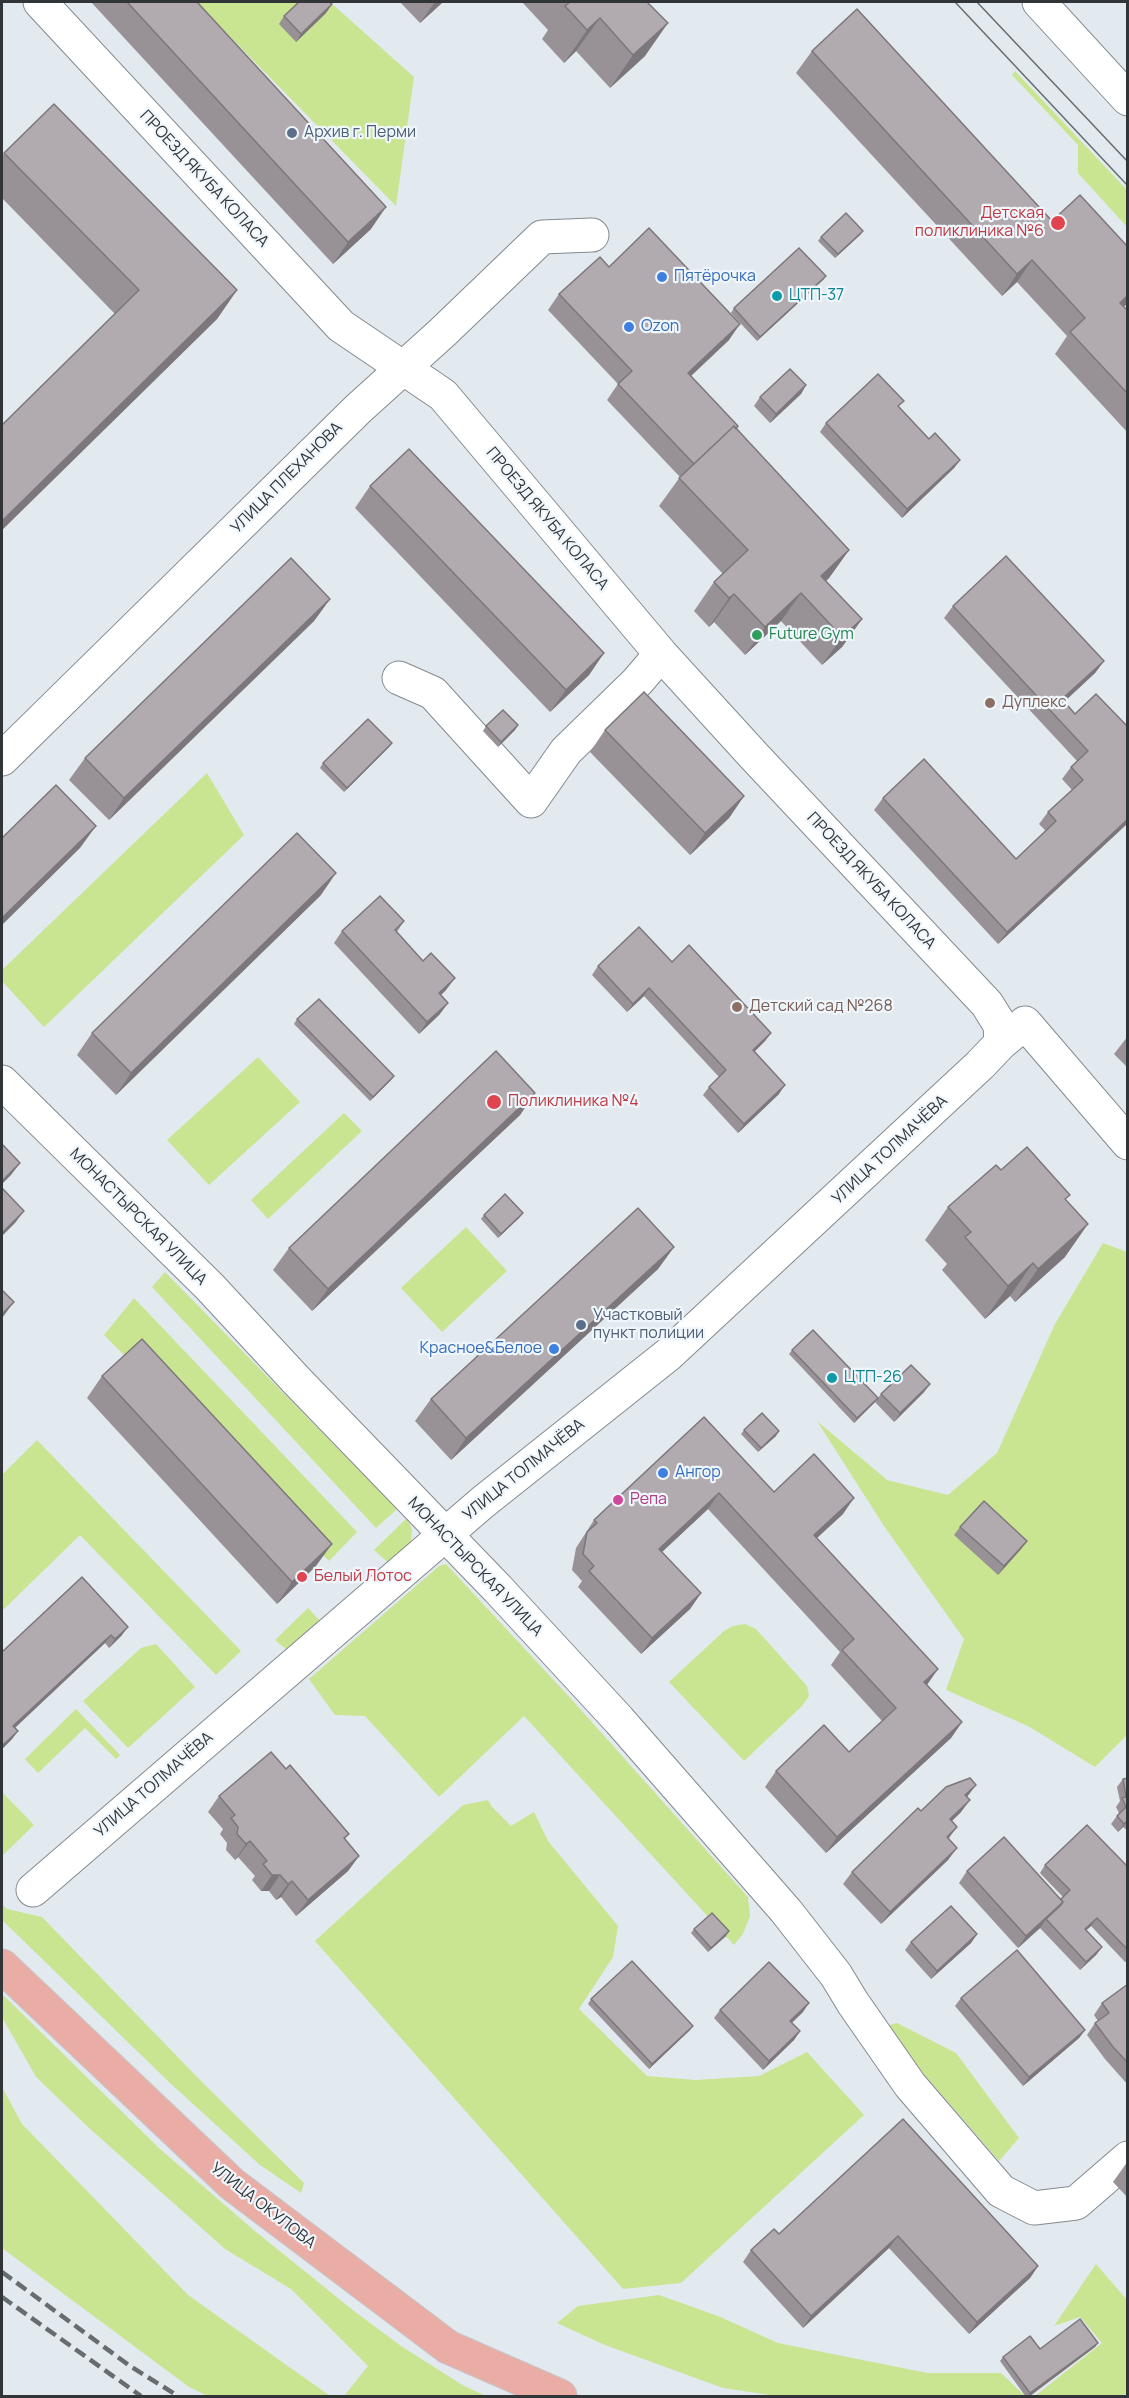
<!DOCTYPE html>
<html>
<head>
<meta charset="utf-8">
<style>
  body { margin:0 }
  #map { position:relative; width:1129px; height:2398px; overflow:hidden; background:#e2e9ef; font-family:Manrope,sans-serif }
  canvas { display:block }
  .frame { position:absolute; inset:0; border:3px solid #323537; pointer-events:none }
</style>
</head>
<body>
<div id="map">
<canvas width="1129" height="2398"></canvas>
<div class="frame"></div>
</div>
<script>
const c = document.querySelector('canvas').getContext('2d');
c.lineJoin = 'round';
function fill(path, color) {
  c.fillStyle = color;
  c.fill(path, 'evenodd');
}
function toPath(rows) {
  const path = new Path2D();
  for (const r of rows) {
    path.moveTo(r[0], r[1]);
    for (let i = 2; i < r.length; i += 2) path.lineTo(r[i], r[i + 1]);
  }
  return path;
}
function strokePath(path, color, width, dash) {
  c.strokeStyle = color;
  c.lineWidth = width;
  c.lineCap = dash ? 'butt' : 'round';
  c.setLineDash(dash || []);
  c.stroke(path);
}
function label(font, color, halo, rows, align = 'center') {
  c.font = font + ' Manrope,sans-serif';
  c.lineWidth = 4.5;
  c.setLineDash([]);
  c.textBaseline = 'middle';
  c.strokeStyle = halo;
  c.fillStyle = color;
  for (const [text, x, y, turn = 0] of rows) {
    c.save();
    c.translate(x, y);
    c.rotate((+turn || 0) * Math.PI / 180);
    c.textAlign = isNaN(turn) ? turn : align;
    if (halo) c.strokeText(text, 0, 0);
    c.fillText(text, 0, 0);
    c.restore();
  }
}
const green = toPath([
  [196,2,330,2,414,77,396,206],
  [1015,71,1127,190,1127,227,1078,173,1078,145,1012,75],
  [207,773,244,835,44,1027,2,981,2,970],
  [258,1057,300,1102,209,1185,167,1140],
  [344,1113,362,1131,268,1219,251,1200],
  [466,1227,507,1271,442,1332,401,1288],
  [1103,1243,1127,1252,1127,1735,1095,1767,1028,1726,946,1690,964,1639,884,1526,817,1421,887,1480,948,1495,997,1453,1055,1324],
  [165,1272,397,1509,376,1528,152,1287],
  [134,1298,357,1532,329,1561,104,1335],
  [37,1440,241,1651,216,1675,80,1535,2,1611,2,1475],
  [407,1518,412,1530,411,1544,392,1566,374,1550],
  [446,1564,573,1701,748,1897,750,1916,743,1934,734,1945,524,1716,439,1797,365,1716,335,1715,309,1679,439,1566],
  [308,1608,321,1622,292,1647,286,1649,275,1640],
  [745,1624,756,1629,807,1686,809,1696,802,1706,744,1761,669,1682,724,1631,733,1626],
  [156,1644,195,1687,128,1748,83,1701,141,1648],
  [76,1709,120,1755,116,1759,85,1728,38,1773,25,1759],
  [2,1792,34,1825,2,1856],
  [488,1800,492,1807,511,1826,534,1812,548,1841,618,1926,613,1957,579,2009,647,2076,696,2080,759,2076,807,2052,864,2115,681,2283,623,2289,315,1941,463,1805],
  [2,1904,7,1909,42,1917,201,2081,304,2183,301,2193,260,2165,170,2083,2,1920],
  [2,1994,160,2149,256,2232,354,2311,401,2346,464,2386,486,2396,344,2396,368,2366,291,2289,225,2249,88,2127,36,2077,2,2017],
  [897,2023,956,2053,1019,2138,999,2161,883,2027],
  [2,2087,22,2124,188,2295,330,2396,208,2396,189,2387,2,2248],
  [1096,2264,1127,2300,1127,2396,1035,2396,1102,2343,1080,2317,1054,2326],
  [659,2295,718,2316,778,2343,927,2373,1001,2373,1025,2396,777,2396,723,2388,605,2345,557,2323,578,2306]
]);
const minor = toPath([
  [1039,2,1128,99],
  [399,678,433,693,531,801,566,751,637,682,661,654],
  [2,759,358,409,443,332,542,237,592,235],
  [1001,1043,1025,1023,1128,1143],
  [2,1082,210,1287,297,1381,498,1589,619,1720,786,1911,836,1975,853,2003,910,2085,1001,2191,1034,2208,1076,2203,1128,2158],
  [33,1890,483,1502,669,1354,980,1065,1001,1043,1000,1025,987,1004,755,757,661,654,443,395,341,326,40,2]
]);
const major = toPath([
  [2,1966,232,2184,448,2347,560,2396]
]);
const tram = toPath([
  [955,2,1128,186],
  [977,2,1128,162]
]);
const rail = toPath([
  [2,2272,130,2366,178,2396],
  [2,2297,141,2396]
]);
const wall = toPath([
  [91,2,197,2,371,229,333,264],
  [400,2,443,2,420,23],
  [522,2,650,2,649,3,645,56,610,88,576,51,564,63,542,39,548,30],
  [332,4,326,13,296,42,279,24,284,16],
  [812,51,1052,221,1128,247,1128,303,1123,307,1128,311,1128,433,1055,354,1067,336,1017,282,1002,296,796,73],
  [4,153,237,290,217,319,2,530,2,425,115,314,2,198,2,157],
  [863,231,860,235,835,258,818,241,821,237],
  [609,267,729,340,691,376,736,429,849,550,829,578,826,581,862,619,842,647,822,665,781,621,745,655,714,622,709,627,694,611,714,582,723,574,659,506,680,477,607,400,618,384,548,310,559,294],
  [826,276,823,280,757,341,731,313,734,308],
  [806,385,801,394,770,423,754,406,760,397],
  [899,407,929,439,960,460,954,468,902,518,820,432,826,423],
  [370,486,604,653,589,675,550,712,355,508],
  [330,599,314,621,109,820,69,780,85,758],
  [953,606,1104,661,1095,673,1064,702,1075,714,1128,727,1128,823,998,944,874,810,883,798,1016,859,1046,831,1039,824,1048,812,1072,790,1062,779,1071,767,1077,761,944,618],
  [518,725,515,730,498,747,483,731,486,726],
  [605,730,744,796,729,818,690,855,590,752],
  [392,743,389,747,344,792,320,768,323,763],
  [321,895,116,1095,77,1055,92,1033],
  [404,921,397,932,446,990,441,995,448,1003,439,1015,419,1034,334,943,342,931],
  [672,962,771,1033,765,1041,754,1052,779,1094,738,1133,703,1095,709,1087,719,1077,644,996,627,1012,592,975,598,966],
  [297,1019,391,1080,370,1101,294,1024],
  [1128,1036,1128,1068,1114,1054],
  [535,1093,520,1115,312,1311,273,1270,289,1248],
  [1001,1170,1066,1200,1065,1257,1015,1302,1010,1296,985,1319,942,1270,947,1264,925,1240,948,1207],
  [484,1215,520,1217,498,1238,481,1219],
  [674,1247,658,1269,451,1460,415,1421,431,1399],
  [792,1350,878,1398,881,1394,930,1384,924,1392,894,1422,875,1402,854,1423,789,1354],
  [102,1376,316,1566,277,1604,87,1398],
  [704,1417,774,1492,843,1514,816,1538,927,1685,962,1722,951,1738,826,1853,765,1787,776,1771,849,1752,882,1721,831,1665,840,1652,708,1509,662,1552,701,1593,690,1609,641,1654,578,1587,582,1581,572,1570,576,1548,594,1520],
  [744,1430,776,1436,758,1452,741,1434],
  [960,1527,1027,1541,1021,1549,998,1575,954,1535],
  [82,1577,122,1635,109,1648,105,1643,15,1728,18,1731,12,1739,2,1749,2,1652],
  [286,1769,349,1834,345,1839,359,1856,348,1871,296,1916,281,1897,276,1900,269,1891,261,1891,252,1880,255,1876,238,1857,235,1860,226,1850,227,1843,220,1834,223,1829,208,1812,219,1796],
  [1128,1778,1128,1831,1123,1827,1118,1832,1111,1824,1119,1813,1116,1807,1120,1801,1117,1787,1123,1779],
  [967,1797,961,1812,952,1821,949,1839,948,1860,881,1924,843,1884,852,1872,921,1811],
  [1045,1865,1128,1867,1128,1960,1125,1962,1091,1926,1086,1930,1102,1947,1096,1955,1080,1970,1040,1928,1018,1948,959,1883,967,1871,1061,1899,1063,1897,1040,1873],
  [694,1929,726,1936,708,1952,691,1933],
  [977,1934,971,1943,931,1979,905,1950,911,1942],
  [1128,1984,1128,2085,1105,2059,1087,2035,1095,2023,1098,2021,1094,2015,1102,2003],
  [961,1998,1085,2030,1079,2038,1023,2086,955,2006],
  [591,1999,690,2030,649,2069,588,2004],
  [720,2010,803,2012,792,2023,800,2031,794,2040,763,2070,714,2018],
  [903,2119,1038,2266,1030,2278,969,2334,889,2248,803,2328,743,2262,751,2250,779,2234],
  [1128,2161,1128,2198,1113,2182],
  [1098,2343,1095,2347,1029,2397,1026,2397,1000,2361,1003,2357]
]);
const shadedWall = toPath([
  [435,2,443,2,420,23],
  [332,4,326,13,296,42,301,34],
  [600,18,576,51,564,63,587,30],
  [668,23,645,56,610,88,633,55],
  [386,207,371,229,333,264,348,242],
  [863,231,860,235,835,258,838,254],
  [1032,260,1017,282,1002,296,1017,274],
  [826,276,823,280,757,341,760,337],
  [237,290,217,319,2,530,2,521],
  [1128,295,1128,303,1104,325,1120,303],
  [740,324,729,340,677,389,688,373],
  [806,385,801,394,770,423,776,414],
  [960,460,954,468,902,518,907,509],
  [849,550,829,578,806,599,821,576],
  [801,593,781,621,745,655,765,627],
  [734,594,714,622,709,627,729,598],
  [330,599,314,621,109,820,124,798],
  [862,619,842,647,822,665,842,637],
  [604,653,589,675,550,712,566,690],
  [1104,661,1095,673,1053,712,1062,699],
  [518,725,515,730,498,747,501,742],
  [392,743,389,747,344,792,347,788],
  [744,796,729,818,690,855,705,833],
  [1128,819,1128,823,998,944,1007,932],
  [96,826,80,848,2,925,2,918],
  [336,873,321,895,116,1095,131,1073],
  [455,978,446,990,430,1005,439,993],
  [649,988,644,996,627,1012,633,1004],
  [448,1003,439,1015,419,1034,427,1022],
  [771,1033,765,1041,747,1059,753,1050],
  [394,1076,391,1080,370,1101,373,1097],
  [785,1085,779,1094,738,1133,744,1124],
  [535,1093,520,1115,312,1311,328,1289],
  [20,1163,11,1175,2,1184,2,1181],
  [24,1211,15,1223,2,1236,2,1233],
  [523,1213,520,1217,498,1238,501,1234],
  [1088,1224,1065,1257,1015,1302,1038,1269],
  [674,1247,658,1269,451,1460,466,1438],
  [1033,1263,1010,1296,985,1319,1008,1286],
  [14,1302,2,1318,2,1314],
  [930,1384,924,1392,894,1422,900,1413],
  [878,1398,875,1402,854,1423,857,1418],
  [779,1431,776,1436,758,1452,761,1448],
  [719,1493,708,1509,648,1565,659,1549],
  [854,1498,843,1514,803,1551,814,1535],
  [1027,1541,1021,1549,998,1575,1004,1566],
  [332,1544,316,1566,277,1604,292,1582],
  [701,1593,690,1609,641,1654,652,1638],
  [128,1627,122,1635,109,1648,115,1639],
  [111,1635,105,1643,8,1734,13,1726],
  [938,1669,927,1685,924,1682],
  [962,1722,951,1738,826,1853,837,1837],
  [18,1731,12,1739,2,1749,3,1745],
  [976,1785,967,1797,965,1795],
  [970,1800,961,1812,941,1831,950,1819],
  [1128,1820,1123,1827,1118,1832,1124,1824],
  [957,1827,948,1839,947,1837],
  [250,1841,238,1857,235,1860,246,1844],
  [957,1848,948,1860,881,1924,890,1912],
  [359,1856,348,1871,296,1916,308,1900],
  [272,1875,280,1875,269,1891,261,1891],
  [292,1881,281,1897,276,1900,288,1884],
  [1063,1902,1055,1914,1046,1919,1040,1928,1018,1948,1026,1936],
  [1097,1918,1091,1926,1079,1937,1085,1929],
  [729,1931,726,1936,708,1952,711,1948],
  [977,1934,971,1943,931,1979,937,1971],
  [1102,1947,1096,1955,1080,1970,1086,1962],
  [809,2003,803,2012,784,2029,790,2021],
  [693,2026,690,2030,649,2069,652,2064],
  [1085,2030,1079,2038,1023,2086,1029,2077],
  [800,2031,794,2040,763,2070,769,2061],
  [898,2236,889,2248,803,2328,811,2316],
  [1038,2266,1030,2278,969,2334,977,2322],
  [1098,2343,1095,2347,1028,2397,1030,2393]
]);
const building = toPath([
  [127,2,197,2,386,207,348,242,127,2],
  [299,2,329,2,332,4,301,34,284,16,299,2],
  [570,2,647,2,668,23,633,55,600,18,587,30,565,6,570,2],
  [857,9,1052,221,1080,195,1128,247,1128,295,1120,303,1128,311,1128,394,1070,332,1085,318,1032,260,1017,274,812,51,857,9],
  [54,104,237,290,2,521,2,425,139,290,4,153,54,104],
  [846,213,863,231,838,254,821,237,846,213],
  [649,228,740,324,688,373,738,426,736,429,734,426,694,464,618,384,632,371,559,294,600,257,609,267,649,228],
  [799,248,826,276,760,337,734,308,799,248],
  [790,369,806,385,776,414,760,397,790,369],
  [878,374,904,401,898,406,929,439,935,433,960,460,907,509,826,423,878,374],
  [734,426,849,550,821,576,862,619,842,637,801,593,765,627,734,594,729,598,714,582,748,550,679,478,734,426],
  [409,449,604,653,566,690,370,486,409,449],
  [1006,556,1104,661,1062,699,1075,714,1096,694,1128,727,1128,819,1007,932,883,798,924,759,1016,859,1056,821,1048,812,1083,780,1071,767,1088,751,953,606,1006,556],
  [291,558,330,599,124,798,85,758,291,558],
  [644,692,744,796,705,833,605,730,644,692],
  [503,710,518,725,501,742,486,726,503,710],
  [368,719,392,743,347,788,323,763,368,719],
  [56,785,96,826,2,918,2,838,56,785],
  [297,833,336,873,131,1073,92,1033,297,833],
  [380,896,404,921,395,930,423,961,431,953,455,978,439,993,448,1003,427,1022,342,931,380,896],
  [639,927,672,962,689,945,771,1033,753,1050,785,1085,744,1124,709,1087,726,1070,649,988,633,1004,598,966,639,927],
  [319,999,394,1076,373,1097,297,1019,319,999],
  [496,1051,535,1093,328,1289,289,1248,496,1051],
  [2,1144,20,1163,2,1181,2,1144],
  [1027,1147,1070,1195,1065,1199,1088,1224,1038,1269,1033,1263,1008,1286,965,1237,971,1232,948,1207,996,1165,1001,1170,1027,1147],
  [2,1188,24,1211,2,1233,2,1188],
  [505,1194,523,1213,501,1234,484,1215,505,1194],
  [638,1208,674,1247,466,1438,431,1399,638,1208],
  [2,1290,14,1302,2,1314,2,1290],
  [813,1330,878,1398,857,1418,792,1350,813,1330],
  [142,1339,332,1544,292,1582,102,1376,142,1339],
  [911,1365,930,1384,900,1413,881,1394,911,1365],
  [762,1413,779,1431,761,1448,744,1430,762,1413],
  [704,1417,774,1492,814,1454,854,1498,814,1535,938,1669,924,1682,962,1722,837,1837,776,1771,824,1725,849,1752,896,1708,842,1650,854,1639,719,1493,659,1549,701,1593,652,1638,589,1571,594,1566,583,1554,587,1532,597,1523,594,1520,704,1417],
  [984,1501,1027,1541,1004,1566,960,1527,984,1501],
  [82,1577,128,1627,115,1639,111,1635,13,1726,18,1731,3,1745,2,1744,2,1652,82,1577],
  [271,1752,286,1769,290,1765,349,1834,344,1838,359,1856,308,1900,292,1881,288,1884,280,1875,272,1875,263,1864,267,1861,250,1841,246,1844,237,1834,238,1827,231,1818,235,1815,219,1796,271,1752],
  [970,1778,976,1785,965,1795,970,1800,950,1819,957,1827,947,1837,957,1848,890,1912,852,1872,918,1808,921,1811,946,1787,970,1778],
  [1128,1778,1128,1820,1124,1824,1117,1816,1126,1807,1122,1798,1126,1797,1123,1779,1128,1778],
  [1087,1825,1128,1867,1128,1950,1097,1918,1085,1929,1102,1947,1086,1962,1046,1919,1060,1906,1063,1902,1061,1899,1070,1890,1045,1865,1087,1825],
  [1004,1837,1063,1902,1026,1936,967,1871,1004,1837],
  [951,1906,977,1934,937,1971,911,1942,951,1906],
  [712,1913,729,1931,711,1948,694,1929,712,1913],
  [1017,1950,1085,2030,1029,2077,961,1998,1017,1950],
  [632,1961,693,2026,652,2064,591,1999,632,1961],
  [769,1962,809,2003,790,2021,800,2031,769,2061,720,2010,769,1962],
  [1128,1984,1128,2063,1113,2047,1095,2023,1109,2013,1102,2003,1128,1984],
  [903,2119,1038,2266,977,2322,898,2236,811,2316,751,2250,774,2229,779,2234,903,2119],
  [1080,2319,1098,2343,1030,2393,1003,2357,1030,2336,1040,2349,1080,2319]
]);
const markers = [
  [292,133,6,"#5c6f8a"],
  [1058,223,8,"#e0444e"],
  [662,277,6,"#3f7fe0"],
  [777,296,6,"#0f9aa8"],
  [629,327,6,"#3f7fe0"],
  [757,635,6,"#2e9e5b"],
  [990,703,6,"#8d6e63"],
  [737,1007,6,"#8d6e63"],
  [494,1102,8,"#e0444e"],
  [581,1325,6,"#5c6f8a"],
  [554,1349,6,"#3f7fe0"],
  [832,1378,6,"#0f9aa8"],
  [663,1473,6,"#3f7fe0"],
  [618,1500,6,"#d1479c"],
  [302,1577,6,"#e0444e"]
];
const serviceNames = [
  ["Архив г. Перми",304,133],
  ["Участковый",593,1316],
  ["пункт полиции",593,1334]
];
const streetNames = [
  ["ПРОЕЗД ЯКУБА КОЛАСА",204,179,47],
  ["УЛИЦА ПЛЕХАНОВА",287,478,-45],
  ["ПРОЕЗД ЯКУБА КОЛАСА",547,519,50],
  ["ПРОЕЗД ЯКУБА КОЛАСА",871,881,47],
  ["УЛИЦА ТОЛМАЧЁВА",890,1150,-43],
  ["МОНАСТЫРСКАЯ УЛИЦА",138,1217,45],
  ["УЛИЦА ТОЛМАЧЁВА",524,1470,-39],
  ["МОНАСТЫРСКАЯ УЛИЦА",475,1567,46],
  ["УЛИЦА ТОЛМАЧЁВА",154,1785,-41],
  ["УЛИЦА ОКУЛОВА",263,2206,38]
];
const healthNames = [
  ["Детская",1044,214,"right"],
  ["поликлиника №6",1044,232,"right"],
  ["Поликлиника №4",508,1102],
  ["Белый Лотос",314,1577]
];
const shopNames = [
  ["Пятёрочка",674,277],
  ["Ozon",641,327],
  ["Красное&Белое",542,1349,"right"],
  ["Ангор",675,1473]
];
const cultureNames = [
  ["ЦТП-37",789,296],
  ["ЦТП-26",844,1378]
];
const leisureNames = [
  ["Future Gym",769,635]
];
const educationNames = [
  ["Дуплекс",1002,703],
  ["Детский сад №268",749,1007]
];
const hotelNames = [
  ["Репа",630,1500]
];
fill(green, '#c9e592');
strokePath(minor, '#848a90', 35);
strokePath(major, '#c6c6c7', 35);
strokePath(minor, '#fff', 33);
strokePath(major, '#e9ada6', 33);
strokePath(tram, '#676c6f', 1.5);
strokePath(rail, '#676c6f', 4.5, [12, 6]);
fill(wall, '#989296');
fill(shadedWall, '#7c777a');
fill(building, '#b1aaaf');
strokePath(building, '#7c777a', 1.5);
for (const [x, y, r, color] of markers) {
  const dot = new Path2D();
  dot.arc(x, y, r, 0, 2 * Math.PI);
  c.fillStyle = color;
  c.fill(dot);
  strokePath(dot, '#eff6fc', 2);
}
label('16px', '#4e5e75', '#eff6fc', serviceNames, 'left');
label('16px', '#323537', '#eff6fc', streetNames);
label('16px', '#be3a42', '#eff6fc', healthNames, 'left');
label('16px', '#366cbe', '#eff6fc', shopNames, 'left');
label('16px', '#0d838f', '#eff6fc', cultureNames, 'left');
label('16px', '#27864d', '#eff6fc', leisureNames, 'left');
label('16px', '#785e54', '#eff6fc', educationNames, 'left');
label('16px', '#b23c85', '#eff6fc', hotelNames, 'left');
</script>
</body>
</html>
